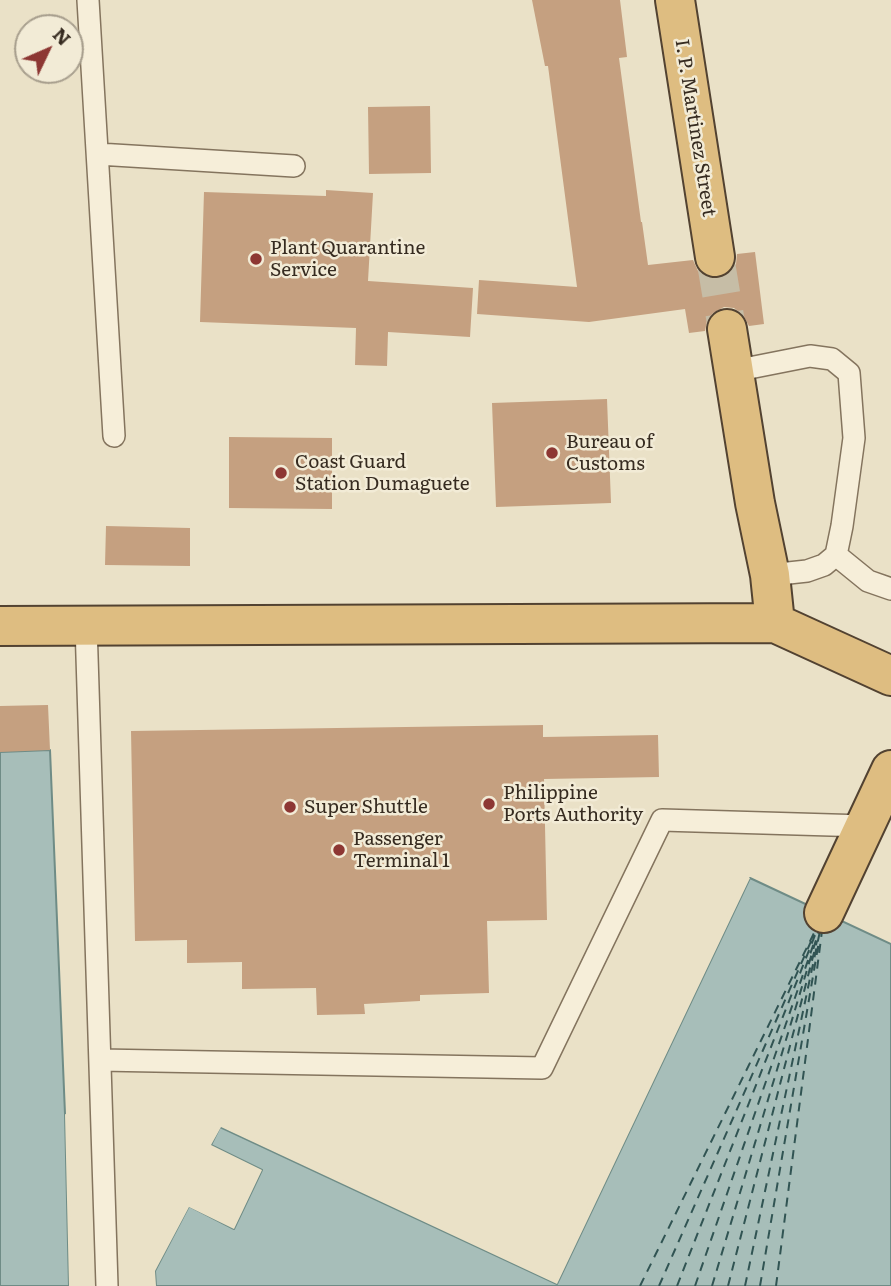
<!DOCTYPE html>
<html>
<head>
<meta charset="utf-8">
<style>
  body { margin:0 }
  #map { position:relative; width:891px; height:1286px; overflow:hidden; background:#eae1c7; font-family:Literata,serif }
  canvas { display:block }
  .north { position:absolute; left:14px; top:14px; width:70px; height:70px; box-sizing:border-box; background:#f2ebd6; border:2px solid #a79e8d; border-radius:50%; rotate:46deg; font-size:19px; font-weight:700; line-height:28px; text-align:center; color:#362b20 }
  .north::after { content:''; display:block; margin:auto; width:24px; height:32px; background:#8d3733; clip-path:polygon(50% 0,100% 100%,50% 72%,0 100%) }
</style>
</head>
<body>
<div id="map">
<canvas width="891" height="1286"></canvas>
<div class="north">N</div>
</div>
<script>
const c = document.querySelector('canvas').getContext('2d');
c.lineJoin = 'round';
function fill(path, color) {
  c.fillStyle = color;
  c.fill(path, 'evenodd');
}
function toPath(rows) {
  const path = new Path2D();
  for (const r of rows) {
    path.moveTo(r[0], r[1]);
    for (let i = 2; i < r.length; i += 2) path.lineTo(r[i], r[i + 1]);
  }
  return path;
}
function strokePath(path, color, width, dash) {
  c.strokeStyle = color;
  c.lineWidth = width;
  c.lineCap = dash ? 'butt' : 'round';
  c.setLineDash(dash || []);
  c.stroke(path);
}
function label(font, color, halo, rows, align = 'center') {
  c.font = font + ' Literata,serif';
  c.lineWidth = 5;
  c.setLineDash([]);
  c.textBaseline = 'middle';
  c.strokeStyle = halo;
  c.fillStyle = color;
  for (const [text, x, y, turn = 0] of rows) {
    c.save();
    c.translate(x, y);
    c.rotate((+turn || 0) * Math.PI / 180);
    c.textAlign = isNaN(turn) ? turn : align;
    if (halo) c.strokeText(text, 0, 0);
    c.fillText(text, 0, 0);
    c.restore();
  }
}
const water = toPath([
  [50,750,65,1114,69,1286,0,1286,0,752,50,750],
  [750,878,891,944,891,1286,156,1286,155,1271,189,1206,234,1229,262,1170,211,1145,220,1127,557,1284,750,878]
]);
const pier = toPath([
  [746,877,750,878,557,1284,221,1127,211,1145,262,1170,234,1229,189,1207,155,1271,156,1286,152,1286,152,1270,187,1204,190,1203,232,1224,258,1172,208,1147,208,1144,217,1126,220,1126,222,1123,555,1279],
  [65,1114,68,1115,73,1286,69,1286]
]);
const ferry = toPath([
  [640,1286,816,929],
  [659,1286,812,939],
  [677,1286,817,930],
  [695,1286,815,940],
  [712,1286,819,930],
  [728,1286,817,941],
  [745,1286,820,931],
  [760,1286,819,941],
  [776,1286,822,931]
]);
const building = toPath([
  [532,0,620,0,627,57,619,58,641,222,642,222,648,265,693,260,698,271,708,278,718,279,729,274,736,264,737,254,755,252,764,324,749,326,743,315,734,308,724,307,713,313,707,321,705,331,689,333,685,309,589,322,477,314,479,280,577,287,548,66,545,66],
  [430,106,431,173,369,174,368,107],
  [326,190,373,193,368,281,473,288,470,337,388,332,387,366,355,365,356,328,200,322,204,192,326,196],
  [607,399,611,503,496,507,492,403],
  [229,437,332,438,332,509,229,508],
  [106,526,190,528,190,566,105,565],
  [48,705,50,750,0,752,0,706],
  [543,725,543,737,658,735,659,777,544,779,547,920,487,921,489,993,420,995,420,1001,364,1004,365,1014,317,1015,316,988,242,989,242,962,187,963,187,940,135,941,131,731]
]);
const trunkTunnel = toPath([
  [715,257,727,329]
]);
const service = toPath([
  [88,0,114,436],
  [98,154,294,166],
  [734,371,810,356,832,359,849,373,854,438,842,526,836,555,824,565,807,571,770,575],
  [836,555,868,581,891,589],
  [86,625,107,1286],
  [100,1060,542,1068,662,820,865,826]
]);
const trunk = toPath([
  [675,0,715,257],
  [727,329,755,503,770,575,775,623],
  [0,626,775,623,891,676],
  [824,913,891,770]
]);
const markers = [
  [256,259,7,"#8d3733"],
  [552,453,7,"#8d3733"],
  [281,473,7,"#8d3733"],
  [489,804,7,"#8d3733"],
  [290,807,7,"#8d3733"],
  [339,850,7,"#8d3733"]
];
const streetNames = [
  ["I. P. Martinez Street",695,128,81]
];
const poiNames = [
  ["Plant Quarantine",270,248],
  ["Service",270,270],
  ["Bureau of",566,442],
  ["Customs",566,464],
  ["Coast Guard",295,462],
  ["Station Dumaguete",295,484],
  ["Philippine",503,793],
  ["Ports Authority",503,815],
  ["Super Shuttle",304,807],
  ["Passenger",353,839],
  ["Terminal 1",353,861]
];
fill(water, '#a7beb9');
strokePath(water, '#6f8c86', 2);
fill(pier, '#eae1c7');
strokePath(ferry, '#315453', 2, [9, 7]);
fill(building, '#c5a080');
strokePath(trunkTunnel, '#c6bda6', 38, [38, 19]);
strokePath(service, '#84745e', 24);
strokePath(trunk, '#524231', 42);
strokePath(service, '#f6eed9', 21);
strokePath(trunk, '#debd81', 38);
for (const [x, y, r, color] of markers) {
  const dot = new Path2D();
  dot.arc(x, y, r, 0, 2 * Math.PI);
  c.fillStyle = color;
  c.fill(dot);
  strokePath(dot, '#f2ebd6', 2.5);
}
label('19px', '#362b20', '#f2ebd6', streetNames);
label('19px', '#362b20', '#f2ebd6', poiNames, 'left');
</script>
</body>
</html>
